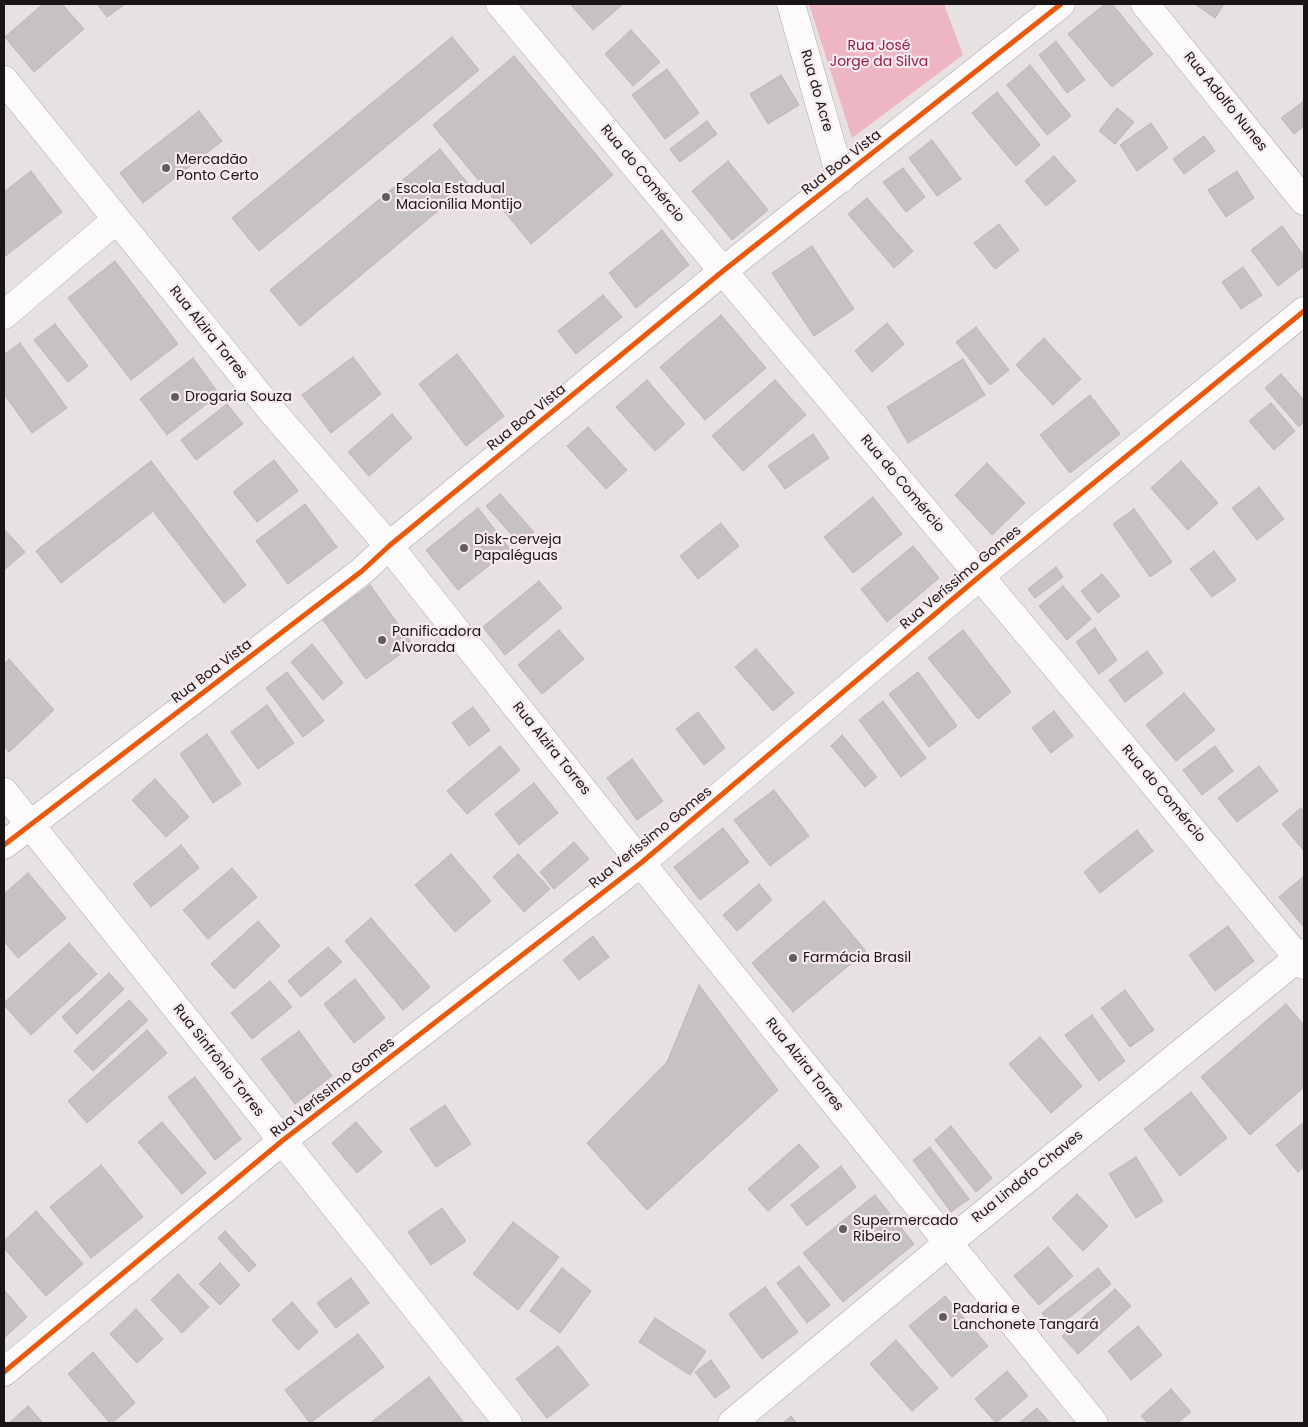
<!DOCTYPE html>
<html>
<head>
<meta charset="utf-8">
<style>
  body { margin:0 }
  #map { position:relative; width:1308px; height:1427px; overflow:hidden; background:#e8e1e2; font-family:Poppins,sans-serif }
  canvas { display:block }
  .frame { position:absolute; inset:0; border:5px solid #191516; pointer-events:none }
</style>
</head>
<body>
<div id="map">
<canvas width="1308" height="1427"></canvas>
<div class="frame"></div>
</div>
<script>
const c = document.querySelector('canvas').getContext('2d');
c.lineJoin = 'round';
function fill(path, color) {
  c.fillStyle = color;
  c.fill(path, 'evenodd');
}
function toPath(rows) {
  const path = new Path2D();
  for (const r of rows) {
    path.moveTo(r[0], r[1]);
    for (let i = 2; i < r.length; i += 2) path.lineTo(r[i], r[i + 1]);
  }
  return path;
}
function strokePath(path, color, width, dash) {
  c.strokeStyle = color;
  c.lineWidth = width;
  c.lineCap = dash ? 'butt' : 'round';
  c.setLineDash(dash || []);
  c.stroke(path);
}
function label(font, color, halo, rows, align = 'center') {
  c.font = font + ' Poppins,sans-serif';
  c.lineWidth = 4.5;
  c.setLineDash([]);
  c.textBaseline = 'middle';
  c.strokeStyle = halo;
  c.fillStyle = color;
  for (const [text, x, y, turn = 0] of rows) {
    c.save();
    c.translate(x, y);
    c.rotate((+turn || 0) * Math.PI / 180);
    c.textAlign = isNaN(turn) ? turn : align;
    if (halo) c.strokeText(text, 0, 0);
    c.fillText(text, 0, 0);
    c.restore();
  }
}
const green = toPath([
  [809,4,944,4,963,55,852,138]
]);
const building = toPath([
  [43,4,62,4,84,29,34,72,5,37,43,4],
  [97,4,125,4,107,17,97,4],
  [570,4,623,4,593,30,570,4],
  [1105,4,1112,4,1153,54,1112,87,1068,34,1105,4],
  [1195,4,1224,4,1215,18,1195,4],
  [631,30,660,62,633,86,605,54,631,30],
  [452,37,479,70,259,251,232,218,452,37],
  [1056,41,1085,80,1067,93,1039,55,1056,41],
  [514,56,613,175,531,244,433,125,514,56],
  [1030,65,1071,116,1047,135,1007,85,1030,65],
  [667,69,699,113,665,139,632,95,667,69],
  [781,75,799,105,768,124,750,94,781,75],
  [997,92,1040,145,1016,166,972,113,997,92],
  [1304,101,1304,126,1294,134,1281,118,1304,101],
  [1117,108,1134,122,1115,144,1099,131,1117,108],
  [199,111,222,141,143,203,120,173,199,111],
  [707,121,717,134,680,162,670,149,707,121],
  [1151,123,1168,148,1137,171,1120,145,1151,123],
  [1204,136,1215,151,1184,174,1173,159,1204,136],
  [932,140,961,179,937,196,909,158,932,140],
  [440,149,469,185,300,326,270,290,440,149],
  [1054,156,1076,181,1046,206,1025,181,1054,156],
  [728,161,768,210,732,240,692,191,728,161],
  [903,168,925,197,906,212,883,182,903,168],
  [31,171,62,212,4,257,4,192,31,171],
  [1237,171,1254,198,1226,217,1208,190,1237,171],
  [867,198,913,251,894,268,848,214,867,198],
  [999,224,1019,250,995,269,974,243,999,224],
  [1282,226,1304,256,1304,266,1278,286,1251,250,1282,226],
  [662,230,689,265,636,308,609,273,662,230],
  [812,246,854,309,814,336,772,273,812,246],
  [115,261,178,344,131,380,68,298,115,261],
  [1243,267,1262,295,1241,309,1222,282,1243,267],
  [603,295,622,317,576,354,558,331,603,295],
  [721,315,766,368,705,420,660,367,721,315],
  [887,323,904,344,872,372,855,351,887,323],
  [55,324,88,366,68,382,34,340,55,324],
  [976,327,1009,370,990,385,956,342,976,327],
  [1044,338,1081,379,1053,405,1016,365,1044,338],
  [20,343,67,408,32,433,4,394,4,355,20,343],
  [457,354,504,416,466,446,419,384,457,354],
  [353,357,381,394,331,433,302,395,353,357],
  [193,358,219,394,167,435,140,399,193,358],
  [963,359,985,395,908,443,887,407,963,359],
  [1281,374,1304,400,1304,422,1299,427,1265,388,1281,374],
  [647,380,685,424,655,451,616,407,647,380],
  [775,380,806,415,743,471,712,436,775,380],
  [1090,395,1120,434,1070,473,1040,435,1090,395],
  [1271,403,1295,431,1274,450,1249,421,1271,403],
  [227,404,243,424,196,460,181,440,227,404],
  [392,414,412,438,369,476,348,452,392,414],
  [588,427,627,470,606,489,567,446,588,427],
  [813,434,829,458,785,489,768,466,813,434],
  [274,460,298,491,257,522,233,492,274,460],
  [151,461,246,585,224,603,153,511,61,583,36,551,151,461],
  [1181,461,1218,503,1188,530,1151,488,1181,461],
  [987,463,1025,503,992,535,955,495,987,463],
  [1259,487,1284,519,1257,540,1232,508,1259,487],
  [500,494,534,532,521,545,486,506,500,494],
  [873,497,902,534,853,573,824,537,873,497],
  [305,504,337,547,288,584,256,541,305,504],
  [478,508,510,549,458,590,426,550,478,508],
  [1134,509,1172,562,1150,577,1113,524,1134,509],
  [721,523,739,546,698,579,680,556,721,523],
  [4,529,25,552,4,570,4,529],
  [913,546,939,578,887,622,861,589,913,546],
  [1214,551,1236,580,1212,597,1190,569,1214,551],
  [1056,567,1063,577,1035,598,1028,589,1056,567],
  [1102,574,1120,596,1098,613,1081,591,1102,574],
  [539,581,562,608,505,655,483,627,539,581],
  [370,585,413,645,366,679,323,620,370,585],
  [1063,586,1091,619,1067,640,1039,606,1063,586],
  [1095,628,1117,660,1099,674,1076,642,1095,628],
  [559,630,584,659,542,694,518,665,559,630],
  [963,630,1011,692,978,719,928,658,963,630],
  [312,644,343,683,323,700,291,662,312,644],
  [756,649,794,693,773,711,735,667,756,649],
  [1147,651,1163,673,1125,702,1109,680,1147,651],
  [9,659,54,710,9,752,4,746,4,664,9,659],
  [287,672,324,721,303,737,266,688,287,672],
  [918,672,957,726,929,747,889,694,918,672],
  [1184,693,1215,730,1176,761,1146,725,1184,693],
  [883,701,926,758,901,777,859,720,883,701],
  [267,705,294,743,258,769,231,732,267,705],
  [473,707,490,730,469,746,452,723,473,707],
  [1054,711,1073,736,1051,753,1032,728,1054,711],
  [698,712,725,748,704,765,676,729,698,712],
  [207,734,241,784,213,803,180,754,207,734],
  [842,735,877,777,865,787,831,746,842,735],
  [500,746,520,770,467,814,447,791,500,746],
  [1215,746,1233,771,1202,795,1183,770,1215,746],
  [632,759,663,801,637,820,607,778,632,759],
  [1259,766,1278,791,1237,822,1218,798,1259,766],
  [155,779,189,817,166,837,132,800,155,779],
  [534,783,558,813,519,845,495,814,534,783],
  [774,790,809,836,770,866,734,820,774,790],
  [1301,808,1304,812,1304,851,1282,824,1301,808],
  [723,828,749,862,700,900,674,867,723,828],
  [1137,830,1153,851,1100,893,1084,872,1137,830],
  [574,842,589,859,554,889,540,872,574,842],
  [181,845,199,868,151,907,133,884,181,845],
  [451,854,491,901,455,932,415,885,451,854],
  [518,854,550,889,524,912,493,877,518,854],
  [232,868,257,897,208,939,183,910,232,868],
  [28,873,66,918,18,958,4,941,4,894,28,873],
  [1304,876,1304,924,1303,926,1279,897,1304,876],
  [759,884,772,900,737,931,723,915,759,884],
  [824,901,866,951,793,1012,752,963,824,901],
  [371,918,430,987,403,1010,345,941,371,918],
  [258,921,280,946,234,989,211,964,258,921],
  [1228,926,1254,961,1215,991,1189,955,1228,926],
  [593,936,609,957,579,980,563,960,593,936],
  [69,943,97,974,31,1035,4,1005,4,1003,69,943],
  [328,947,342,962,301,997,288,981,328,947],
  [109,973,124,989,77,1034,62,1017,109,973],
  [355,979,385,1018,354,1043,324,1004,355,979],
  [270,981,292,1007,252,1039,231,1013,270,981],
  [699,985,778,1090,647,1210,587,1143,667,1062,699,985],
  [1125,990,1154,1030,1130,1047,1101,1008,1125,990],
  [129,1000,148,1020,93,1071,74,1051,129,1000],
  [1286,1004,1304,1025,1304,1087,1250,1135,1201,1077,1286,1004],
  [1092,1015,1125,1061,1099,1081,1065,1035,1092,1015],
  [147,1030,167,1053,87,1123,68,1101,147,1030],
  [299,1031,332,1076,295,1104,261,1059,299,1031],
  [1040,1037,1082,1086,1051,1113,1009,1064,1040,1037],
  [195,1077,241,1139,215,1160,168,1097,195,1077],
  [1191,1092,1227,1138,1180,1176,1144,1129,1191,1092],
  [445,1105,471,1144,436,1167,410,1129,445,1105],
  [162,1122,206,1173,182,1194,138,1142,162,1122],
  [356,1122,382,1152,357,1173,332,1143,356,1122],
  [1304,1122,1304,1167,1298,1172,1276,1145,1304,1122],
  [951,1126,992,1178,976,1192,935,1140,951,1126],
  [799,1144,819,1167,768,1211,748,1189,799,1144],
  [930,1147,969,1199,951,1212,913,1160,930,1147],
  [1136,1157,1163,1201,1136,1218,1109,1174,1136,1157],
  [101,1165,143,1217,91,1258,50,1207,101,1165],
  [841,1166,856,1187,807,1226,791,1205,841,1166],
  [1077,1194,1108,1226,1083,1251,1052,1218,1077,1194],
  [875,1195,914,1244,843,1302,803,1253,875,1195],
  [442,1208,466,1241,431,1265,408,1232,442,1208],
  [36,1211,83,1264,46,1296,4,1248,4,1241,36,1211],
  [513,1222,559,1257,518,1310,473,1274,513,1222],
  [225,1231,256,1265,249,1272,218,1238,225,1231],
  [1048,1247,1073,1276,1039,1305,1014,1276,1048,1247],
  [220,1263,240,1285,220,1305,199,1284,220,1263],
  [799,1266,830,1305,807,1323,777,1283,799,1266],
  [562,1268,591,1291,560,1333,530,1311,562,1268],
  [1098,1268,1111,1284,1055,1329,1042,1313,1098,1268],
  [178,1274,209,1307,182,1333,151,1300,178,1274],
  [351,1278,369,1303,336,1328,317,1303,351,1278],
  [765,1287,798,1332,762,1359,729,1314,765,1287],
  [1115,1289,1131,1306,1078,1354,1062,1336,1115,1289],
  [4,1290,27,1317,4,1338,4,1290],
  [945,1296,988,1346,952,1377,909,1326,945,1296],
  [292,1302,318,1332,298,1350,272,1320,292,1302],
  [136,1309,163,1339,137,1363,110,1334,136,1309],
  [655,1318,706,1351,690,1375,639,1342,655,1318],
  [1138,1326,1162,1355,1131,1380,1108,1351,1138,1326],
  [358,1334,384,1367,310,1423,285,1390,358,1334],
  [896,1340,938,1388,912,1411,870,1364,896,1340],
  [558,1346,589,1385,547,1418,516,1379,558,1346],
  [93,1352,135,1403,112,1423,110,1423,68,1374,93,1352],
  [711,1360,730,1387,715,1398,695,1372,711,1360],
  [1007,1371,1028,1396,996,1423,975,1399,1007,1371],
  [429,1377,464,1423,370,1423,429,1377],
  [1171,1389,1191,1412,1177,1423,1148,1423,1141,1416,1171,1389],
  [28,1406,43,1423,9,1423,28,1406],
  [1037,1408,1050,1423,1019,1423,1037,1408],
  [791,1416,797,1423,783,1423,791,1416]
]);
const street = toPath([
  [791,4,841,179],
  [1145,4,1304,201],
  [4,315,116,220],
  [4,792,508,1423],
  [4,845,362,571,389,546,723,271,1061,4],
  [4,1372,282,1141,641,863,980,576,1304,311],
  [732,1423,948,1243,1304,953]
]);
const secondary = toPath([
  [500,4,723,271,1121,744,1304,965],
  [4,80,271,410,389,546,641,863,1094,1423]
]);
const cycleway = toPath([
  [4,845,362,571,389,546,723,271,1061,4],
  [4,1372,282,1141,641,863,980,576,1304,311]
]);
const markers = [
  [166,168,5,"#615c5d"],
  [386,197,5,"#615c5d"],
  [175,397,5,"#615c5d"],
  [464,548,5,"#615c5d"],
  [382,640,5,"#615c5d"],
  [793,958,5,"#615c5d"],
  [843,1229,5,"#615c5d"],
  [943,1317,5,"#615c5d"]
];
const parkNames = [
  ["Rua José",879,46],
  ["Jorge da Silva",879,62]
];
const streetNames = [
  ["Rua do Acre",816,91,74],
  ["Rua Adolfo Nunes",1225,102,51],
  ["Rua Boa Vista",842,163,-38],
  ["Rua do Comércio",642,174,50],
  ["Rua Alzira Torres",208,333,51],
  ["Rua Boa Vista",527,418,-39],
  ["Rua do Comércio",902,484,50],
  ["Rua Veríssimo Gomes",961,578,-40],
  ["Rua Boa Vista",212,672,-37],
  ["Rua Alzira Torres",551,749,51],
  ["Rua do Comércio",1163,794,50],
  ["Rua Veríssimo Gomes",651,838,-39],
  ["Rua Sinfrônio Torres",218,1061,52],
  ["Rua Alzira Torres",804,1065,51],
  ["Rua Veríssimo Gomes",333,1088,-38],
  ["Rua Lindofo Chaves",1028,1177,-39]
];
const poiNames = [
  ["Mercadão",176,160],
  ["Ponto Certo",176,176],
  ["Escola Estadual",396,189],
  ["Macionília Montijo",396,205],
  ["Drogaria Souza",185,397],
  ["Disk-cerveja",474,540],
  ["Papaléguas",474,556],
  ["Panificadora",392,632],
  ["Alvorada",392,648],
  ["Farmácia Brasil",803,958],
  ["Supermercado",853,1221],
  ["Ribeiro",853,1237],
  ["Padaria e",953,1309],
  ["Lanchonete Tangará",953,1325]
];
fill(green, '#eeb6c3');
fill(building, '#c6c1c2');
strokePath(building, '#bab4b5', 1);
strokePath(street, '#ada7a8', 29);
strokePath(secondary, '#ada7a8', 29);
strokePath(street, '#fcfafb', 28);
strokePath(secondary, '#fcfafb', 28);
strokePath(cycleway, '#e8590c', 5);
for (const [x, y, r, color] of markers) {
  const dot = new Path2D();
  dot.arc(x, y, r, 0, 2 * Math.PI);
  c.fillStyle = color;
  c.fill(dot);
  strokePath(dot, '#f8ebee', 2);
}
label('14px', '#961c4a', '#f8ebee', parkNames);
label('14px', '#191516', '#f8ebee', streetNames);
label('14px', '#191516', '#f8ebee', poiNames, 'left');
</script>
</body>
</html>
